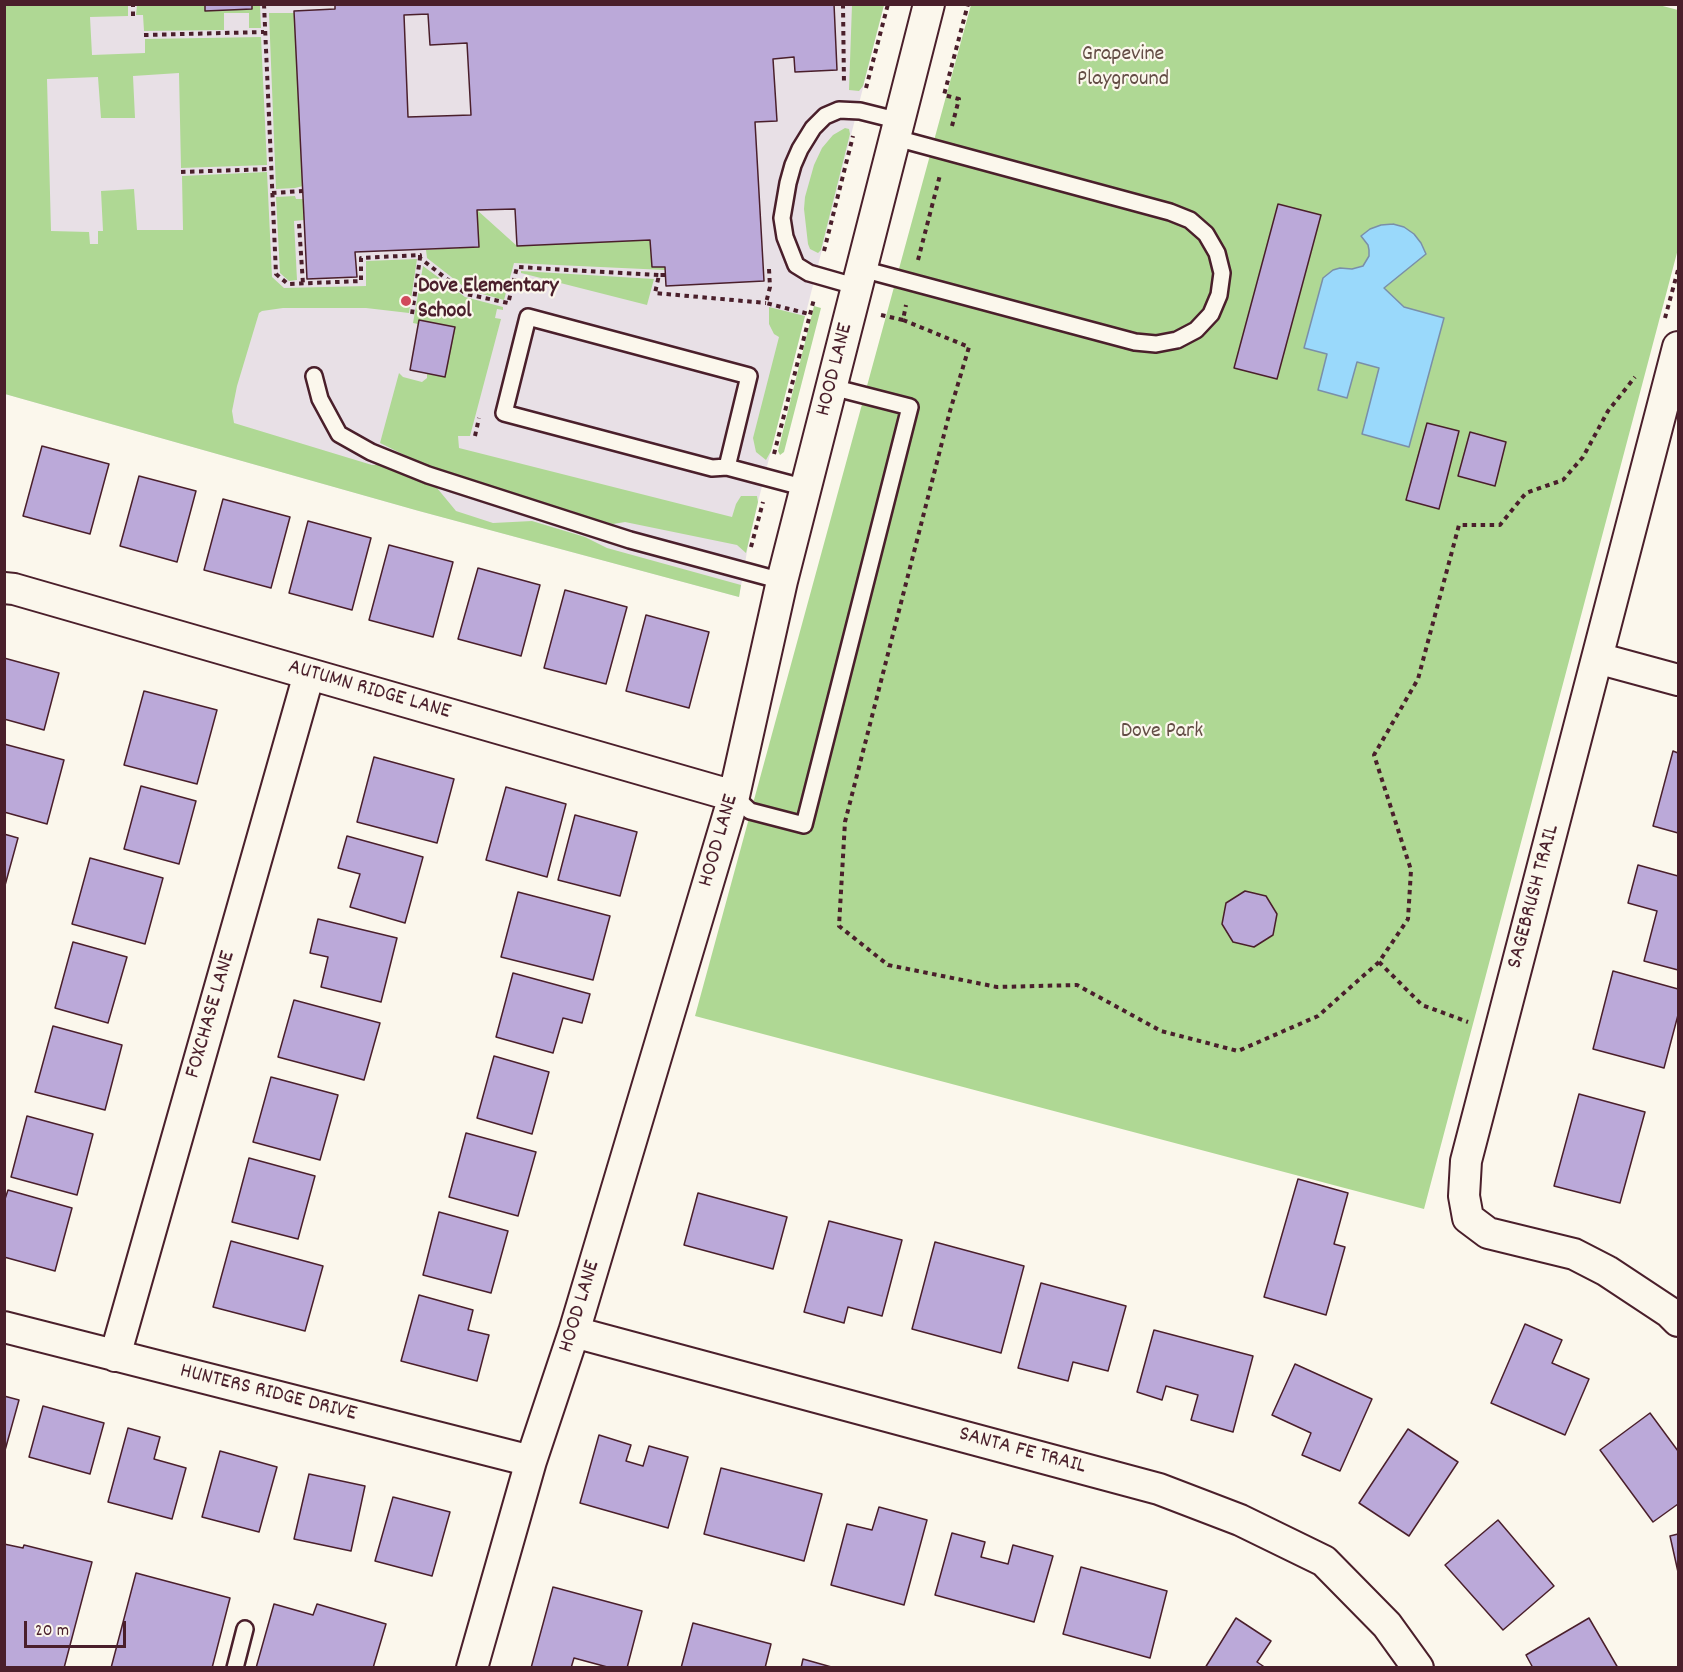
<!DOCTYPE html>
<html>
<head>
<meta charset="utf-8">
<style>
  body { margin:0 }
  #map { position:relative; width:1683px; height:1672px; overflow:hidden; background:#fbf7ec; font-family:Dekko,sans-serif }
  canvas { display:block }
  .frame { position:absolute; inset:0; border:6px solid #4a1f2b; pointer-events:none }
  .scale { position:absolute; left:24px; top:1621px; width:102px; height:27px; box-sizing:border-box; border:3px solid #4a1f2b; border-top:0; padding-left:8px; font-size:18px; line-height:21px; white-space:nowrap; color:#4a1f2b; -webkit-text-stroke:4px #fbf7ec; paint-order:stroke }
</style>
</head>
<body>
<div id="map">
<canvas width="1683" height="1672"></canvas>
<div class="frame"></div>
<div class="scale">20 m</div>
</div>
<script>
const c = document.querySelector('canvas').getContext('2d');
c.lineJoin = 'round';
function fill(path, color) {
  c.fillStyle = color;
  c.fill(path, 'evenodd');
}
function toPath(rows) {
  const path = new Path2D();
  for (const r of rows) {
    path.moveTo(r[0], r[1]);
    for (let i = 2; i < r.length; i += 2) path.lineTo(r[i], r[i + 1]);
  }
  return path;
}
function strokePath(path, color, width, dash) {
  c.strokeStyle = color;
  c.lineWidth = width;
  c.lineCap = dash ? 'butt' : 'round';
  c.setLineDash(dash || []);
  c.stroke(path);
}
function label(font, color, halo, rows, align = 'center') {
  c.font = font + ' Dekko,sans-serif';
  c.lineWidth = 4.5;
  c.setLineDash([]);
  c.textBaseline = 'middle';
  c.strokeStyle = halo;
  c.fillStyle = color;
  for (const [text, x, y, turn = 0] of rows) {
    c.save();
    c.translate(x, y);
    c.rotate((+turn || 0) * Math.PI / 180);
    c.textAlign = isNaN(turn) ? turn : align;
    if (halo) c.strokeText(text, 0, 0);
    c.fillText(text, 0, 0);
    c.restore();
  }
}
const built = toPath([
  [4,5,884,5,758,502,748,546,739,597,419,511,5,394]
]);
const green = toPath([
  [1655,4,1678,10,1678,249,1424,1209,695,1016,971,5],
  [4,5,128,5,128,16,90,17,92,55,145,53,145,39,261,37,267,165,181,168,179,73,133,76,135,118,101,118,98,77,47,79,51,231,89,232,90,244,98,244,98,231,103,231,101,191,134,189,137,230,183,230,182,176,267,172,272,277,284,288,366,286,366,261,417,259,409,313,366,308,283,308,262,311,259,313,237,386,232,411,234,423,372,465,382,465,418,478,437,488,456,511,493,523,532,521,585,537,607,548,741,585,739,597,419,511,5,394],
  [137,5,205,5,205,11,252,9,252,5,260,5,261,28,249,28,249,13,224,13,224,30,144,31,143,15,136,15],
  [852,5,884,5,863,86,859,91,849,90],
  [269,13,294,13,303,186,295,188,276,189],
  [845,128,849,129,850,134,821,250,818,253,810,249,808,244,804,209,805,197,814,165,822,148,833,135],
  [295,196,296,199,304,199,304,220,294,221,297,280,289,281,280,273,276,197],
  [477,210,517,246,650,240,652,267,665,267,665,270,514,263,504,300,468,290,427,258,426,250,478,247],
  [423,266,465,297,503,307,503,310,497,309,495,318,501,319,470,436,458,436,459,448,732,517,736,504,741,496,757,496,758,502,746,553,737,545,625,522,613,524,585,517,570,510,555,509,491,488,481,482,433,469,380,443,399,373,403,377,422,382,427,378,427,374,445,377,455,327,419,320,418,324,413,323],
  [521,271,654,279,647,305,521,273],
  [814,306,821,308,784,452,780,455,778,451],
  [769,307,805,316,771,451,766,460,756,452,753,438,779,337,774,334,769,324]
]);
const water = toPath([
  [1393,224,1404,227,1414,234,1421,243,1426,254,1384,288,1404,307,1444,318,1409,447,1362,434,1379,368,1357,362,1347,398,1318,390,1327,354,1304,348,1323,278,1333,270,1340,268,1352,269,1363,266,1369,256,1369,250,1368,245,1361,236,1370,229,1381,225,1393,224]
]);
const building = toPath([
  [205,4,252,4,252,9,205,11,205,4],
  [335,4,834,4,837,70,795,72,794,57,773,59,777,121,755,122,764,281,666,286,665,267,652,267,650,240,517,246,515,209,477,210,479,247,355,252,357,277,307,279,294,11,335,9,335,4],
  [428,14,430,45,467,43,471,115,408,117,404,15,428,14],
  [1278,204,1321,215,1277,379,1234,368,1278,204],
  [419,320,455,327,445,377,410,370,419,320],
  [1427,423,1459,431,1439,509,1406,500,1427,423],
  [1470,432,1506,442,1495,486,1458,476,1470,432],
  [42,446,109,464,90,534,23,516,42,446],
  [139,476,196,491,177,562,120,546,139,476],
  [223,499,290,517,271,588,204,570,223,499],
  [308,521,371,538,352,610,289,593,308,521],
  [389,545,453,562,433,637,369,620,389,545],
  [478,568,540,585,521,656,458,639,478,568],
  [565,590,627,607,606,684,544,668,565,590],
  [646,615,709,632,689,708,626,691,646,615],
  [4,658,59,673,44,730,4,719,4,658],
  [144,691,217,710,197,784,124,765,144,691],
  [4,744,64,760,47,824,4,812,4,744],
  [1673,751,1678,753,1678,833,1653,826,1673,751],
  [374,757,454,779,437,843,357,822,374,757],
  [141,786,196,801,179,864,124,849,141,786],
  [506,787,566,804,547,877,486,860,506,787],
  [575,815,637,832,620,896,558,880,575,815],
  [4,834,18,838,4,889,4,834],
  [347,836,423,857,405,923,350,907,360,874,338,868,347,836],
  [90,858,163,878,145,944,72,924,90,858],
  [1638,865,1678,876,1678,970,1644,961,1657,911,1628,903,1638,865],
  [1245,891,1266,896,1277,914,1273,935,1254,947,1233,942,1222,924,1226,903,1245,891],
  [518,892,610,916,593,980,501,957,518,892],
  [318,919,397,938,381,1002,321,987,328,957,310,953,318,919],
  [73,942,127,957,108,1023,55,1008,73,942],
  [1613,971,1678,989,1678,1015,1664,1068,1593,1049,1613,971],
  [513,973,590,994,582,1023,563,1018,553,1053,496,1037,513,973],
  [294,1000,380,1023,364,1080,278,1057,294,1000],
  [53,1026,122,1045,105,1110,35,1092,53,1026],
  [494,1056,549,1072,532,1134,477,1118,494,1056],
  [271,1077,338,1095,320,1160,253,1142,271,1077],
  [1579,1094,1645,1112,1620,1203,1554,1186,1579,1094],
  [27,1116,93,1134,77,1195,11,1177,27,1116],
  [466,1133,536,1152,518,1216,449,1197,466,1133],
  [249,1158,315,1176,298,1239,232,1222,249,1158],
  [1298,1179,1348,1193,1334,1244,1345,1247,1326,1315,1264,1297,1298,1179],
  [8,1190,72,1208,55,1271,4,1257,4,1202,8,1190],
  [698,1193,787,1217,773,1269,684,1245,698,1193],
  [439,1212,508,1231,491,1293,423,1275,439,1212],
  [829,1221,902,1240,882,1316,848,1307,844,1323,804,1312,829,1221],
  [231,1241,323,1266,305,1331,213,1307,231,1241],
  [935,1242,1024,1266,1001,1353,912,1329,935,1242],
  [1041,1283,1126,1306,1108,1371,1073,1362,1068,1381,1018,1368,1041,1283],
  [419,1295,473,1310,468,1330,489,1335,477,1381,401,1361,419,1295],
  [1525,1324,1562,1340,1552,1363,1589,1379,1565,1435,1491,1403,1525,1324],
  [1154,1330,1253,1356,1233,1432,1191,1420,1198,1395,1166,1386,1162,1400,1137,1392,1154,1330],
  [1295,1364,1372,1399,1340,1471,1302,1455,1311,1433,1272,1415,1295,1364],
  [4,1396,19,1400,4,1454,4,1396],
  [43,1406,104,1423,90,1474,29,1457,43,1406],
  [1650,1413,1678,1451,1678,1504,1653,1522,1600,1450,1650,1413],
  [128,1428,160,1437,154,1459,186,1468,172,1519,108,1502,128,1428],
  [1408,1429,1458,1462,1409,1536,1359,1503,1408,1429],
  [599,1435,631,1445,626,1461,643,1466,649,1446,688,1457,668,1528,580,1503,599,1435],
  [220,1451,277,1467,259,1532,202,1517,220,1451],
  [721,1468,822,1494,804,1561,704,1534,721,1468],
  [309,1474,365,1486,351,1551,294,1539,309,1474],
  [393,1497,450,1512,432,1576,375,1561,393,1497],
  [879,1507,927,1520,904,1605,831,1585,847,1524,872,1530,879,1507],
  [1498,1520,1554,1586,1503,1630,1445,1565,1498,1520],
  [952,1533,985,1542,981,1557,1008,1564,1013,1545,1053,1556,1034,1622,935,1595,952,1533],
  [1678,1534,1678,1572,1670,1536,1678,1534],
  [4,1544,23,1548,24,1545,92,1562,64,1668,4,1668,4,1544],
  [1081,1567,1167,1591,1150,1658,1063,1634,1081,1567],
  [136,1573,230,1598,212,1668,111,1668,136,1573],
  [553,1587,642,1611,627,1668,611,1668,574,1658,571,1668,531,1668,553,1587],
  [274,1604,313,1615,317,1604,386,1624,373,1668,256,1668,274,1604],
  [1236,1618,1271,1641,1257,1662,1266,1668,1205,1668,1236,1618],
  [1589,1618,1618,1668,1533,1668,1526,1655,1589,1618],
  [693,1623,771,1644,765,1668,681,1668,693,1623],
  [803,1659,835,1668,801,1668,803,1659]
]);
const path = toPath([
  [264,4,276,274,288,284,361,281,361,258,420,255,420,258],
  [843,4,844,85],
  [133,16,133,4],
  [144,35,264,32],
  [866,88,888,4],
  [952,126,959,99,944,95,968,4],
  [181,172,270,169],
  [272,193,303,191],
  [299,224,303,284],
  [824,251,853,136],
  [918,260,940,175],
  [769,269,770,287,766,303,809,314],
  [665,275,659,275,655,293,766,303],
  [509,300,517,267,659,275],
  [412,314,420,258,466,294,508,303],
  [881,315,903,320,906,305],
  [1665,318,1678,270],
  [903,320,969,347,950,411,845,822,839,926,888,965,997,987,1077,985,1161,1031,1238,1051,1318,1016,1379,962,1408,919,1411,870,1374,755,1418,679,1459,525,1500,525,1526,493,1563,480,1583,457,1608,411,1635,377],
  [475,436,479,418],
  [774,454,814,299],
  [751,547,763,502],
  [1379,962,1422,1005,1468,1022]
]);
const service = toPath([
  [862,269,1135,342,1156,344,1177,340,1196,330,1211,314,1219,295,1222,273,1217,253,1206,234,1190,220,1170,212,896,138],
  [858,287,809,273,796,265,785,237,782,218,788,183,793,165,800,149,813,128,825,116,839,110,860,111,900,121],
  [314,376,320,399,339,434,371,452,428,475,630,540,782,581],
  [727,467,749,376,528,317,504,413,712,468,727,467,806,488],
  [734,796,750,811,804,825,910,407,832,387],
  [235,1668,245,1629]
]);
const minor = toPath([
  [1678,347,1466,1161,1464,1196,1468,1218,1488,1233,1574,1254,1607,1271,1669,1312,1678,1321],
  [4,588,14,589,734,796],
  [1597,658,1678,680],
  [4,1327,531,1461],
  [574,1332,1159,1489,1240,1520,1324,1561,1387,1625,1418,1668],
  [115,1356,309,674],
  [472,1668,531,1461,574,1332,734,796,782,581,929,4]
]);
const markers = [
  [406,301,6,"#d1495b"]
];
const parkNames = [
  ["Grapevine",1123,56],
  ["Playground",1123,81],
  ["Dove Park",1162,733]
];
const poiNames = [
  ["Dove Elementary",418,288],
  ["School",418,313]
];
const streetNames = [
  ["HOOD LANE",836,370,-76],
  ["AUTUMN RIDGE LANE",369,691,16],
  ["HOOD LANE",720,841,-74],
  ["SAGEBRUSH TRAIL",1535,897,-75],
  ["FOXCHASE LANE",212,1015,-74],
  ["HOOD LANE",581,1307,-73],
  ["HUNTERS RIDGE DRIVE",268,1394,14],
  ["SANTA FE TRAIL",1022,1452,15]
];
fill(built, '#e8e0e6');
fill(green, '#afd894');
fill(water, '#9ad9fb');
strokePath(water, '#7a8fa8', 1.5);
fill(building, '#bba9d9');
strokePath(building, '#4a1f2b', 1.5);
strokePath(service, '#4a1f2b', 20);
strokePath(minor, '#4a1f2b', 34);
strokePath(path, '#4a1f2b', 4, [4.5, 4.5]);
strokePath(service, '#fbf7ec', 15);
strokePath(minor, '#fbf7ec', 30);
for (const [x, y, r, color] of markers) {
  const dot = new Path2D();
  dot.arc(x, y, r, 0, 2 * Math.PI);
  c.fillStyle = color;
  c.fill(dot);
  strokePath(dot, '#fbf7ec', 2);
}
label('22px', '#634d45', '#fbf7ec', parkNames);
label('bold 22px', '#4a1f2b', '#fbf7ec', poiNames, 'left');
label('22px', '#4a1f2b', '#fbf7ec', streetNames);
</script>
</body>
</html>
